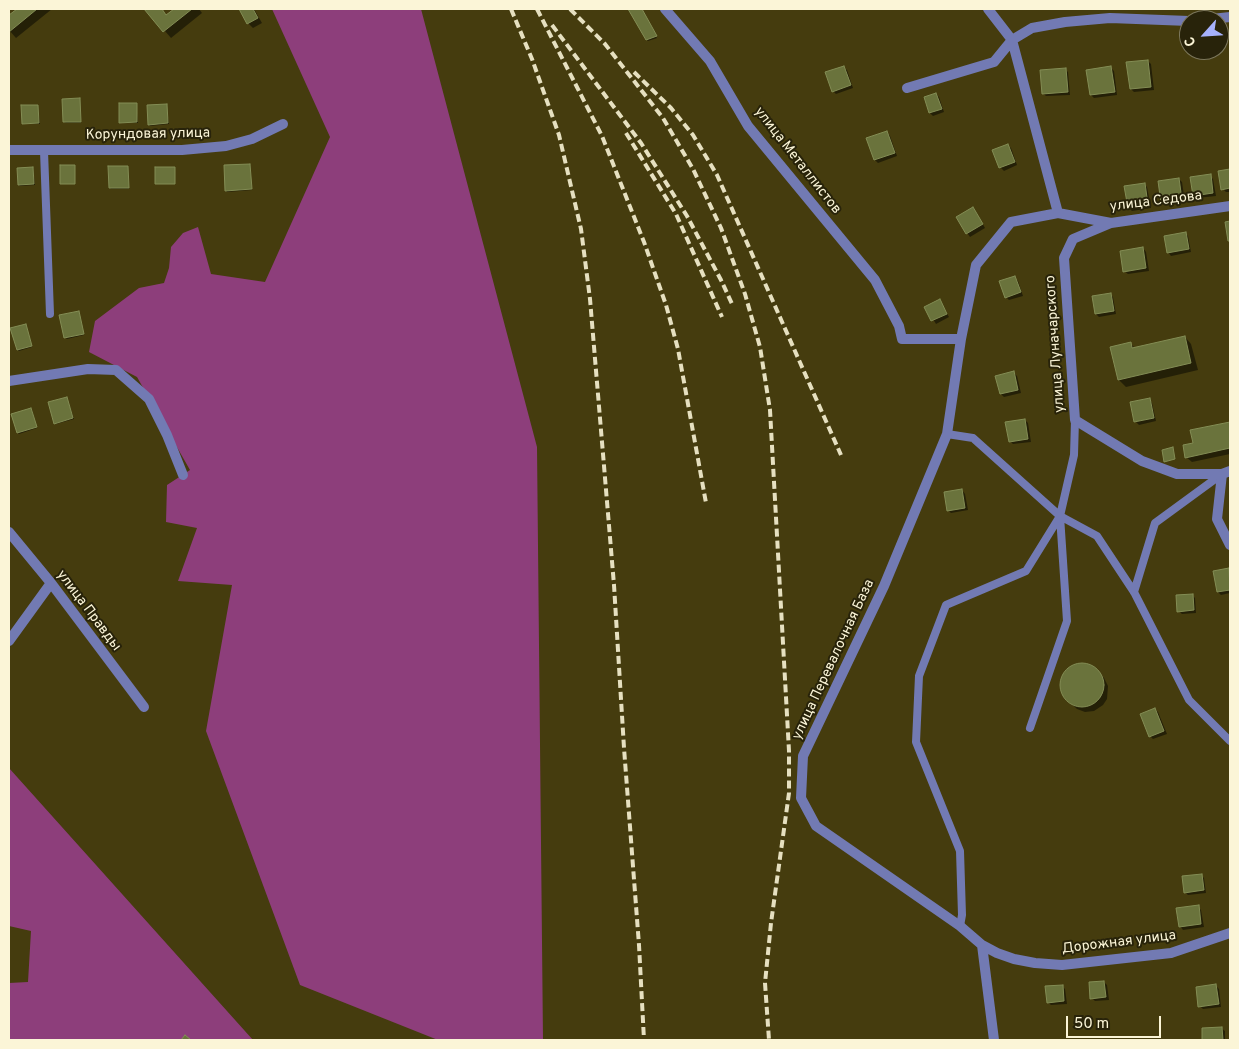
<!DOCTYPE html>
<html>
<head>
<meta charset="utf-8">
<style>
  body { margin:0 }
  #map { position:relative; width:1239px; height:1049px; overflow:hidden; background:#453c0e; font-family:Overpass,sans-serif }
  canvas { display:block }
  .frame { position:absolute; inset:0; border:10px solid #fbf5d7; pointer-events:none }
  .north { position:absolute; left:1179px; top:10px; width:50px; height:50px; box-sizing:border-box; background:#28230a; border:1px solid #7c775c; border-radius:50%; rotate:244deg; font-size:14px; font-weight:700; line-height:20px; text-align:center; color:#fbf5d7 }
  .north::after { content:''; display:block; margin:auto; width:18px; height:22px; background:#a6b1fc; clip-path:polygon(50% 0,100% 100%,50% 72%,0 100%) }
  .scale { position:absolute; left:1066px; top:1016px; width:95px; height:22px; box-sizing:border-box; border:2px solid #fbf5d7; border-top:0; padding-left:6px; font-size:15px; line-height:18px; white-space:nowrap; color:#fbf5d7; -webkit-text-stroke:4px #28230a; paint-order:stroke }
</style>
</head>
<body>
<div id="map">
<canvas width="1239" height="1049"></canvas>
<div class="frame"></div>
<div class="north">С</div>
<div class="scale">50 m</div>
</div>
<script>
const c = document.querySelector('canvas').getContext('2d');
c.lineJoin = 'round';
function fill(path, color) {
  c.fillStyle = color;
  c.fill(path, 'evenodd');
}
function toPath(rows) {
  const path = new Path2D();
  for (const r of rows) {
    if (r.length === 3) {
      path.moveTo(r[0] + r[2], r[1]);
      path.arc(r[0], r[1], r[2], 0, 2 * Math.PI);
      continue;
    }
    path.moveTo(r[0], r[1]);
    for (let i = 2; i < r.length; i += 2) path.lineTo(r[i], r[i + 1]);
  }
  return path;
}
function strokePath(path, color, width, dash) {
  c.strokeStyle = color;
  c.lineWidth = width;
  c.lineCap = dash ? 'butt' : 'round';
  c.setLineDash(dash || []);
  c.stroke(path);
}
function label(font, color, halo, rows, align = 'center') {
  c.font = font + ' Overpass,sans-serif';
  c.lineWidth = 4;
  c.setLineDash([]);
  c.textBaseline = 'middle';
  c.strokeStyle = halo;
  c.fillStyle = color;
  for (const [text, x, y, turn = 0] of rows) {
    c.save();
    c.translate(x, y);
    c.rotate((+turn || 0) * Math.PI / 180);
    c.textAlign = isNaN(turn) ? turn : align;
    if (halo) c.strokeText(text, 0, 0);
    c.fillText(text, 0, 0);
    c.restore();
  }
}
const green = toPath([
  [272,9,421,9,537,447,543,1040,438,1040,300,985,206,731,232,585,178,581,197,528,166,522,167,485,190,470,137,377,89,352,95,321,139,288,164,283,169,268,171,247,183,233,198,227,211,274,265,282,330,137],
  [9,768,253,1040,9,1040,9,983,28,982,31,931,9,926]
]);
const shadow = toPath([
  [19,9,52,9,16,38,9,30,9,17],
  [146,9,161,9,167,16,176,9,199,9,202,13,171,38],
  [240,9,254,9,262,23,253,28,248,23],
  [630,9,641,9,657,38,648,41,647,40],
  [1148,61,1151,64,1154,90,1134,92,1131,89],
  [843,67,847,70,853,88,836,94,833,91],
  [1111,68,1114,71,1117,95,1094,98,1091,95],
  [1065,69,1068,72,1070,95,1046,96,1043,93],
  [936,94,939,97,944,112,933,116,930,113,925,98],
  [79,100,81,123,66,123,64,122],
  [136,104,138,123,122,123,120,122],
  [166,105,169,124,150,126,149,124],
  [38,106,40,124,24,124,23,123],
  [887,132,890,136,897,156,878,163,875,160,868,139],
  [1007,145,1011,148,1017,165,1004,171,1000,167],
  [250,165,252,190,227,192,226,190],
  [74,166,75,184,62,184,61,183],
  [128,167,129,189,111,189,110,188],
  [33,168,35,185,20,186,19,185],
  [174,168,175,184,156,183],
  [1230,170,1230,192,1226,192,1223,189,1220,172],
  [1210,176,1213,179,1216,196,1197,198,1194,195],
  [1179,179,1182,182,1185,202,1165,205,1162,202],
  [1144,184,1147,187,1151,208,1132,211,1129,208],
  [976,212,985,228,970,237,957,218],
  [1185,233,1188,236,1191,252,1171,256,1168,252],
  [1143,248,1146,252,1149,271,1128,274,1124,271],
  [1015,278,1018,281,1023,296,1009,300,1006,297],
  [1110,294,1113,297,1116,314,1099,317,1096,314],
  [939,301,949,317,936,324,926,307],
  [79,312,84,335,67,339,65,337],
  [26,325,32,347,19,351,18,350],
  [1185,337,1191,344,1198,370,1126,387,1119,380,1111,348,1130,343,1136,349],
  [1014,373,1017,376,1021,393,1004,397,1001,394,997,376],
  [67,398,74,419,56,424,55,423],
  [1149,400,1152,403,1156,421,1139,425,1135,421],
  [32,410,37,428,19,434,18,433],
  [1025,420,1028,423,1031,442,1013,444,1010,441],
  [1230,423,1230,454,1192,462,1186,457,1194,444,1192,431],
  [962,490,965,494,968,510,951,513,948,510],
  [1229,569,1230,571,1230,593,1221,595,1218,592],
  [1192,595,1195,598,1196,613,1182,614,1179,611],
  [1079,664,1086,665,1093,667,1104,678,1108,686,1107,699,1103,705,1094,711,1085,712,1077,709,1066,698,1062,691,1061,684,1065,673,1072,667],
  [1155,709,1158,712,1167,734,1153,739,1150,736],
  [1201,875,1204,878,1206,893,1188,895,1185,892],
  [1198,907,1201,910,1204,927,1183,930,1180,926],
  [1104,982,1107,985,1109,1000,1095,1001,1092,998],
  [1062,986,1065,989,1067,1004,1051,1005,1048,1002],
  [1216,986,1219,989,1221,1007,1203,1009,1200,1006],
  [1221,1028,1225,1031,1225,1040,1203,1040,1203,1029]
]);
const building = toPath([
  [17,9,37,9,9,32,9,15,17,9],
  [144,9,162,9,166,15,174,9,192,9,163,32,144,9],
  [239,9,253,9,258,18,247,24,239,9],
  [628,9,642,9,657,36,646,40,628,9],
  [1148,60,1151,87,1130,89,1126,62,1148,60],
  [844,66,851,85,832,92,825,72,844,66],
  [1111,66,1115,92,1090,95,1086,70,1111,66],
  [1066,68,1068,92,1042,94,1040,70,1066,68],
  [936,93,942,109,929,113,924,97,936,93],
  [80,98,81,122,63,122,62,99,80,98],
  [119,103,137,103,137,122,119,123,119,103],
  [167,104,168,123,148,125,147,105,167,104],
  [21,105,38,105,39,123,22,124,21,105],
  [887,131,895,153,874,160,866,138,887,131],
  [1008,144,1015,162,999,168,992,150,1008,144],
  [250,164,252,189,225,191,224,165,250,164],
  [60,165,75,165,75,184,60,184,60,165],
  [108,166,128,166,129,188,109,188,108,166],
  [33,167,34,184,18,185,17,168,33,167],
  [155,167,175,167,175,184,155,184,155,167],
  [1230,169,1230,188,1221,190,1218,171,1230,169],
  [1211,174,1213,193,1193,196,1190,177,1211,174],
  [1179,178,1182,200,1161,203,1158,181,1179,178],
  [1145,183,1148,205,1128,208,1124,186,1145,183],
  [973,207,983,224,966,234,956,217,973,207],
  [1230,221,1230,241,1228,241,1225,222,1230,221],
  [1186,232,1189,249,1167,253,1164,236,1186,232],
  [1143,247,1146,268,1123,272,1120,251,1143,247],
  [1015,276,1021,292,1005,298,999,281,1015,276],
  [1111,293,1114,311,1095,314,1092,296,1111,293],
  [940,299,947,314,931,321,924,307,940,299],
  [79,311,84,334,64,338,59,315,79,311],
  [26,324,32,346,17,350,10,328,26,324],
  [1185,336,1191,363,1118,380,1110,347,1131,342,1132,348,1185,336],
  [1014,371,1018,390,1000,394,995,376,1014,371],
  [67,397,73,418,54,424,48,402,67,397],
  [1150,398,1154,418,1134,422,1130,402,1150,398],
  [31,408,37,427,17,433,11,414,31,408],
  [1025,419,1028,439,1009,442,1005,422,1025,419],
  [1230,422,1230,448,1185,458,1183,445,1193,443,1190,430,1230,422],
  [1173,447,1175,459,1164,462,1162,450,1173,447],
  [962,489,965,508,947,511,944,492,962,489],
  [1229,568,1230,590,1217,592,1213,571,1229,568],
  [1193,594,1194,610,1177,612,1176,595,1193,594],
  [1082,685,22],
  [1155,708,1164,731,1149,737,1140,714,1155,708],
  [1202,874,1204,890,1184,893,1182,876,1202,874],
  [1199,905,1201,924,1179,927,1176,908,1199,905],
  [1104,981,1106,997,1090,999,1089,982,1104,981],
  [1216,984,1219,1004,1198,1007,1196,987,1216,984],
  [1063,985,1064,1001,1047,1003,1045,986,1063,985],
  [1222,1027,1223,1040,1202,1040,1202,1028,1222,1027],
  [185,1035,191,1040,181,1040,185,1035]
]);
const lane = toPath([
  [44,151,50,314],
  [1075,420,1074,455,1060,516,1097,536,1134,592,1189,700,1230,741],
  [947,434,973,438,1060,516,1067,621,1030,728],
  [1134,592,1155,523,1222,474],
  [960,926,962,915,960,851,916,742,919,676,946,605,1026,571,1060,516]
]);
const street = toPath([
  [665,9,710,61,748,126,875,280,899,326,902,339,961,339,976,265,1011,222,1058,213,1111,223,1230,206],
  [988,9,1012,40,1058,213],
  [1203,20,1230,17],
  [907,88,994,62,1012,40,1032,28,1065,22,1110,18,1189,21],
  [9,150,182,150,226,146,252,139,283,124],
  [1111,223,1073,239,1064,258,1075,420,1142,461,1177,474,1222,474,1230,471],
  [961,339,947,434,884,586,803,756,801,798,816,826,960,926,982,945,997,953,1014,959,1035,963,1062,965,1171,953,1230,933],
  [9,381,88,369,116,370,149,399,167,435,183,475],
  [1222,474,1217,519,1230,545],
  [9,532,51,583,144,707],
  [9,641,51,583],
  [982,945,994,1040]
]);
const rail = toPath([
  [511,9,532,59,559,135,581,229,590,299,614,585,624,748,639,945,644,1040],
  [537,9,602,136,644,242,666,305,678,349,706,503],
  [570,9,605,44,663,118,693,169,721,228,745,294,760,347,770,410,789,751,789,793,771,923,765,983,769,1040],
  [552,25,641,143,687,216,721,280,733,306],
  [634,72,671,108,693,135,717,175,841,455],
  [626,133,676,214,722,317]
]);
const streetNames = [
  ["Корундовая улица",148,135,-1],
  ["улица Металлистов",797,161,52],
  ["улица Седова",1156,202,-7],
  ["улица Луначарского",1056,344,-94],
  ["улица Правды",88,611,53],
  ["улица Перевалочная База",834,660,-65],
  ["Дорожная улица",1119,943,-7]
];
fill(green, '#8d3e7b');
fill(shadow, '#0007');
fill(building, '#6a733c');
strokePath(building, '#838d55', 1);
strokePath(lane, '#727ab3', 8);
strokePath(street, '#727ab3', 10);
strokePath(rail, '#e6e0c0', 4, [8, 4]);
label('14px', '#fbf5d7', '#28230a', streetNames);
</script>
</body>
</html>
